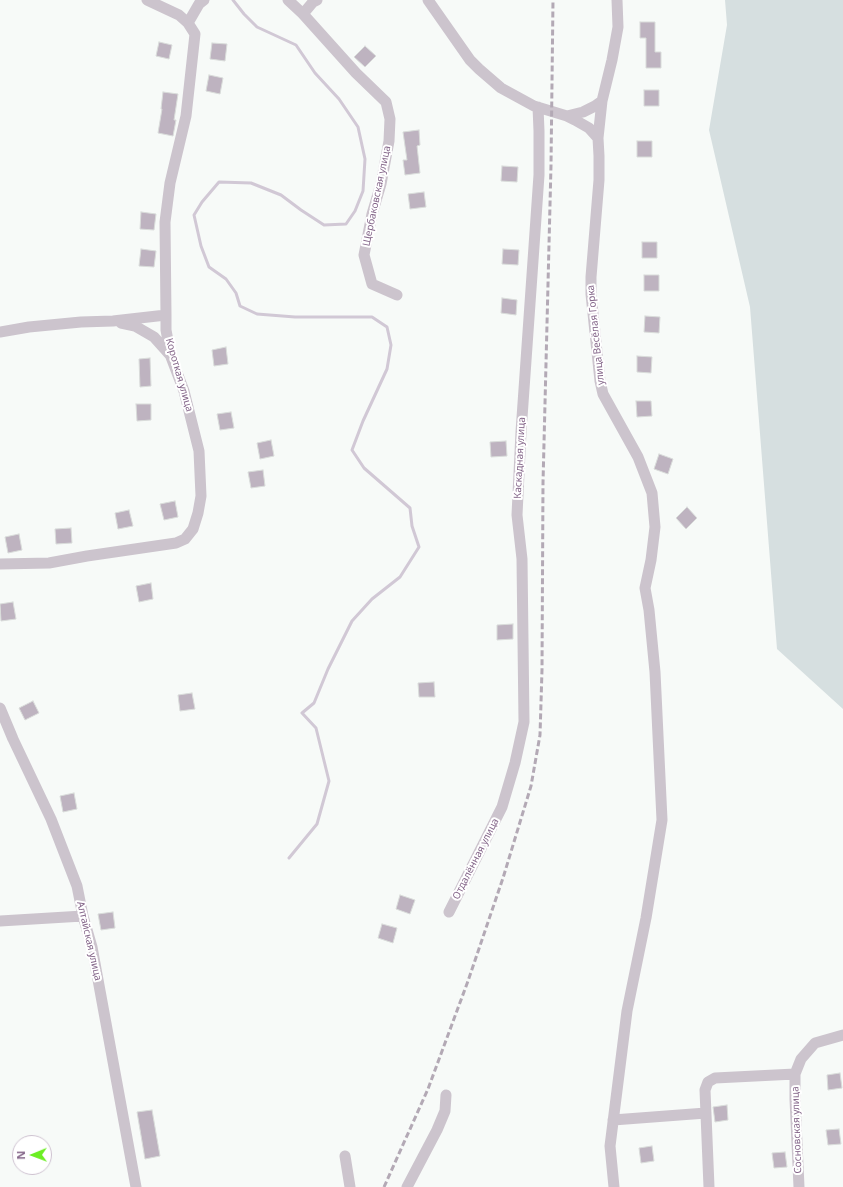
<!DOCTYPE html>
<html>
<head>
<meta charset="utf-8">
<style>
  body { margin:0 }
  #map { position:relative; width:843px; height:1187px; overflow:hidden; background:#f7faf8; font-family:"Noto Sans",sans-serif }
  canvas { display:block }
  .north { position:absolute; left:12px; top:1135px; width:40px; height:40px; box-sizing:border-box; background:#fff; border:1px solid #cec2d0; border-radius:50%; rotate:269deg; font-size:11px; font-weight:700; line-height:16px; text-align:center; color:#85678a }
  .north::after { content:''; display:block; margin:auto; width:14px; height:18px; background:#6cee23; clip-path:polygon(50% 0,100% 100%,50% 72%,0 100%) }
</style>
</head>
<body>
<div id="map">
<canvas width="843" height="1187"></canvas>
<div class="north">N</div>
</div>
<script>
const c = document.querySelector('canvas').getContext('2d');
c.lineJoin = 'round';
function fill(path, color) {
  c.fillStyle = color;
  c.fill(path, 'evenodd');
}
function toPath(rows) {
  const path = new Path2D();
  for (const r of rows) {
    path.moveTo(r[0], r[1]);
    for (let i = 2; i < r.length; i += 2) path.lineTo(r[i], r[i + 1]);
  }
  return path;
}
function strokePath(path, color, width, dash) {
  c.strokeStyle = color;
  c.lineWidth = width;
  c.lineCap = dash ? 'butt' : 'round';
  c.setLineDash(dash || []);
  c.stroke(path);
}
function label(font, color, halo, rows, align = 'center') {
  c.font = font + ' "Noto Sans",sans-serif';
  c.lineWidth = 4;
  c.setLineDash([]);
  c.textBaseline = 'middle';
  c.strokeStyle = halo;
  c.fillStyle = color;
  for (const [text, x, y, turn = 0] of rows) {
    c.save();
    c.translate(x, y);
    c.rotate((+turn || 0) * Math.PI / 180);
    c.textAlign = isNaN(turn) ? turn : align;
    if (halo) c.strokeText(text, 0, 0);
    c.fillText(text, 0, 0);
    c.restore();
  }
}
const green = toPath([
  [725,0,843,0,843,709,777,649,750,307,709,130,727,25]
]);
const stream = toPath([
  [233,0,244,14,257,27,296,45,315,73,339,99,358,127,365,159,363,191,355,211,346,224,324,225,301,210,281,195,251,183,219,182,202,202,194,215,201,246,209,267,226,279,236,293,240,306,257,314,295,317,372,317,387,327,391,345,387,369,363,421,352,450,364,468,410,508,412,526,419,547,400,577,372,599,352,621,328,669,314,703,302,713,316,728,329,781,317,824,289,858]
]);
const building = toPath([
  [640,22,655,22,655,52,661,52,661,68,646,68,646,38,640,38,640,22],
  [159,42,172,45,169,59,156,56,159,42],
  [212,43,227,44,225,61,210,59,212,43],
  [365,46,376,56,365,67,354,57,365,46],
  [209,75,223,78,220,94,206,91,209,75],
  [644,90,659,90,659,106,644,106,644,90],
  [163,92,178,94,174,120,176,120,173,136,158,133,162,109,161,109,163,92],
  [419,130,420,145,417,146,420,173,405,175,403,160,407,160,403,132,419,130],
  [637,141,652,141,652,157,637,157,637,141],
  [502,166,518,167,517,182,501,181,502,166],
  [424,192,426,207,410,209,408,194,424,192],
  [141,212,156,214,154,230,140,229,141,212],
  [642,242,657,242,657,258,642,258,642,242],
  [141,249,156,251,154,267,139,266,141,249],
  [503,249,519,250,518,265,502,264,503,249],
  [644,275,659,275,659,291,644,291,644,275],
  [502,298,517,300,516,315,501,313,502,298],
  [645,316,660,317,659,333,644,332,645,316],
  [226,347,228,364,214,366,212,350,226,347],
  [637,356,652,357,651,373,637,372,637,356],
  [150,358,151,386,140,387,139,359,150,358],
  [636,401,651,401,652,416,637,417,636,401],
  [136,404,151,404,151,420,137,421,136,404],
  [231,412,234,428,220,430,217,414,231,412],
  [271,440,274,456,260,459,257,443,271,440],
  [506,441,507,456,491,457,490,442,506,441],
  [659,454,673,459,668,474,654,469,659,454],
  [263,470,265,486,251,488,248,472,263,470],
  [175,501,178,517,164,520,160,504,175,501],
  [687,507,697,518,686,529,676,518,687,507],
  [129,510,133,526,118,529,115,513,129,510],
  [71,528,72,543,56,544,55,529,71,528],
  [19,534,22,550,8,553,5,537,19,534],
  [151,583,153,599,139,602,136,586,151,583],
  [13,602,16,619,1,621,0,604,13,602],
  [513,624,513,639,497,640,497,625,513,624],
  [434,682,435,697,419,697,418,683,434,682],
  [192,693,195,709,180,711,178,695,192,693],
  [33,701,39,713,25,720,19,708,33,701],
  [74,793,77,809,63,812,60,796,74,793],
  [400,895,415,900,410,914,396,909,400,895],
  [113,912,115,928,101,930,98,914,113,912],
  [382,924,397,928,393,943,378,938,382,924],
  [840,1073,842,1088,828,1090,827,1075,840,1073],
  [727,1105,728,1120,715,1122,713,1107,727,1105],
  [152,1110,160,1156,145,1159,137,1112,152,1110],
  [839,1129,841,1144,828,1145,826,1130,839,1129],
  [652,1146,654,1161,641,1163,639,1148,652,1146],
  [785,1152,787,1167,774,1168,772,1153,785,1152]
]);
const minor = toPath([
  [288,0,303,14,356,73,386,102,390,119,389,141,381,184,372,214,364,255,372,284,397,295],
  [428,0,470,60,479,69,501,88,534,106,567,116,575,120,589,128,598,138],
  [303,14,313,2,317,0],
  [188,23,199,4,204,0],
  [567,116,583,112,595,106,602,101],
  [121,323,135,326,154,337,171,356],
  [0,332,29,327,81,322,113,321,166,315],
  [0,564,49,563,87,556,176,543,185,539,193,529,198,513,201,496,199,451,184,391,171,357,166,330,166,315,165,222,170,183,186,116,195,34,188,23,179,15,147,0],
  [0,708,13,739,51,819,77,886,83,916,92,947,136,1187],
  [449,912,502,807,515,763,524,722,522,559,517,515,521,432,539,175,539,131,538,107],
  [0,921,83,916],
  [795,1074,801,1059,815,1043,843,1035],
  [613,1120,706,1113],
  [345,1156,350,1187],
  [407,1187,437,1130,445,1111,446,1095],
  [614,1187,610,1146,627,1011,646,918,662,820,655,672,649,610,645,588,651,560,655,527,652,493,638,457,603,394,600,381,591,294,591,277,599,180,599,156,598,138,602,101,612,60,618,27,617,0],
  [709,1187,705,1090,708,1082,715,1078,795,1074,795,1099,799,1187]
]);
const rail = toPath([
  [384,1187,428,1089,468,981,503,878,531,786,540,735,542,670,543,483,551,165,553,0]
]);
const streetNames = [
  ["Щербаковская улица",377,196,-78],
  ["улица Весёлая Горка",596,335,-96],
  ["Короткая улица",179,375,74],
  ["Каскадная улица",520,458,-87],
  ["Отдалённая улица",476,859,-63],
  ["Алтайская улица",89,941,77],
  ["Сосновская улица",797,1130,-92]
];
fill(green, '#d6dfe0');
strokePath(stream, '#d1c8d5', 3);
fill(building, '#beb3c0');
strokePath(building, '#d9dcda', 1);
strokePath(minor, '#ccc4cd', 11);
strokePath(rail, '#b3a9b5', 3, [6, 3]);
label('10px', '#85678a', '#fff', streetNames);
</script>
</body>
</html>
